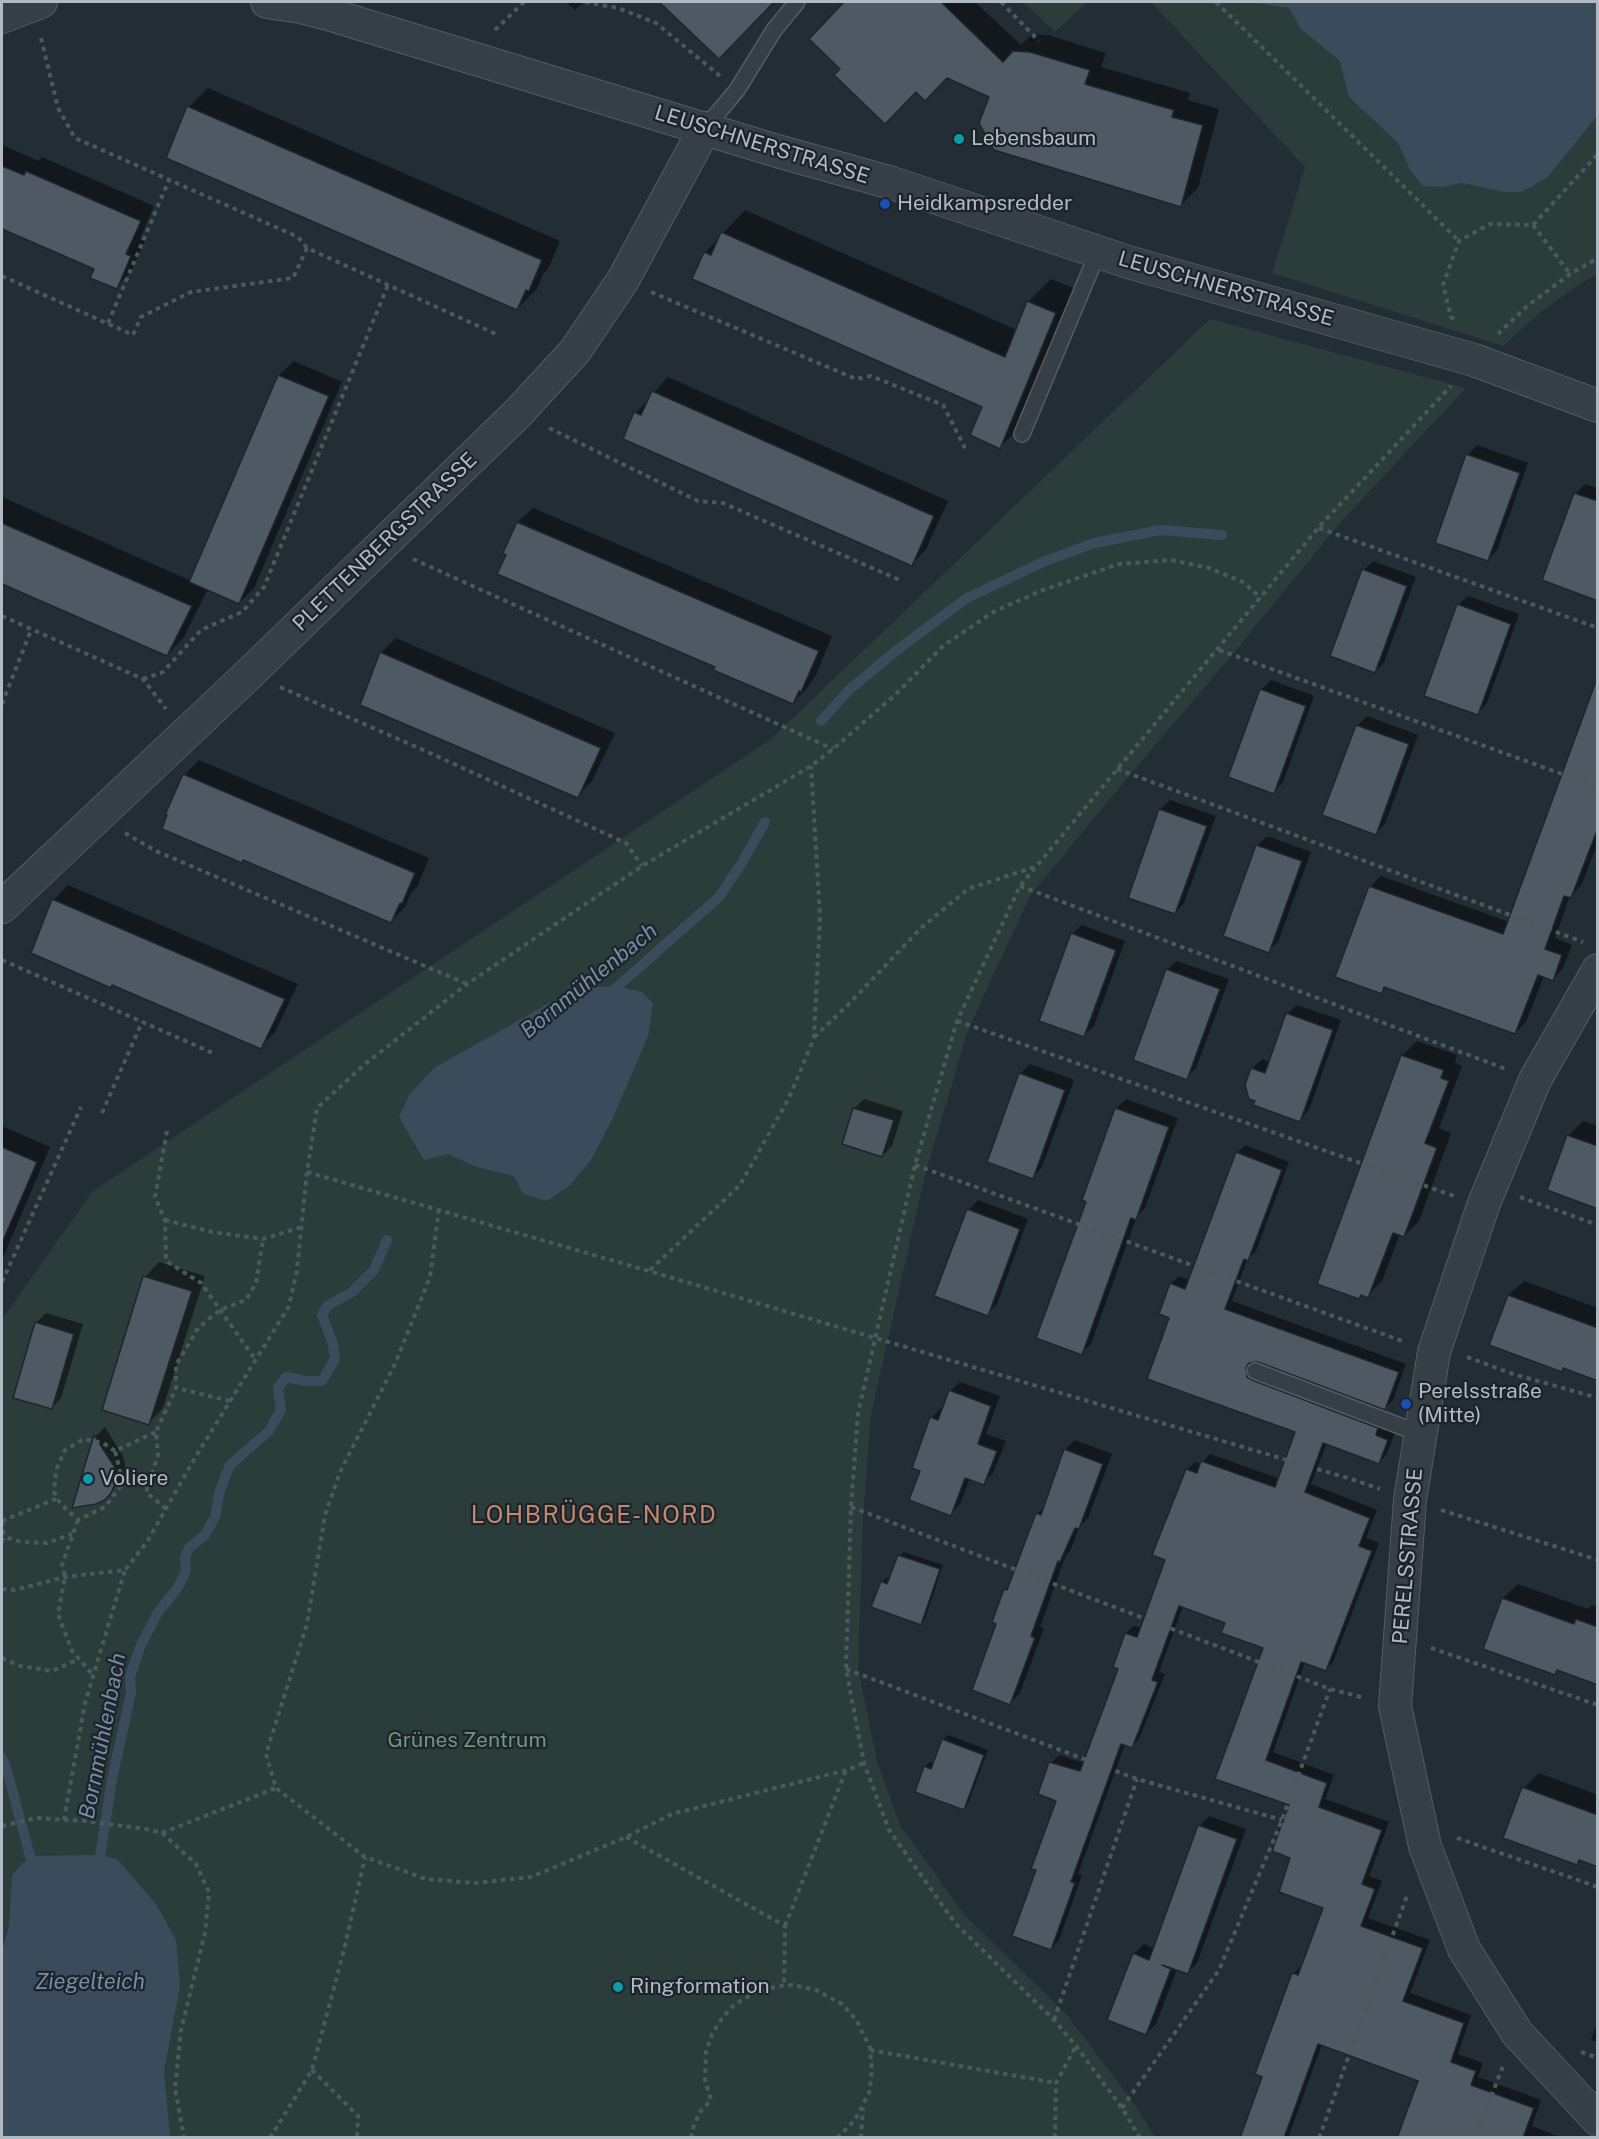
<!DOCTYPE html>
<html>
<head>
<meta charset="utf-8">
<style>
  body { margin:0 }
  #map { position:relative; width:1599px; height:2139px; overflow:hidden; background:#232d35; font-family:"Public Sans",sans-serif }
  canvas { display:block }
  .frame { position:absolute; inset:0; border:3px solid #b1b9c2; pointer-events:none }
</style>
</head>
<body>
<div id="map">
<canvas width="1599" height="2139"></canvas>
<div class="frame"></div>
</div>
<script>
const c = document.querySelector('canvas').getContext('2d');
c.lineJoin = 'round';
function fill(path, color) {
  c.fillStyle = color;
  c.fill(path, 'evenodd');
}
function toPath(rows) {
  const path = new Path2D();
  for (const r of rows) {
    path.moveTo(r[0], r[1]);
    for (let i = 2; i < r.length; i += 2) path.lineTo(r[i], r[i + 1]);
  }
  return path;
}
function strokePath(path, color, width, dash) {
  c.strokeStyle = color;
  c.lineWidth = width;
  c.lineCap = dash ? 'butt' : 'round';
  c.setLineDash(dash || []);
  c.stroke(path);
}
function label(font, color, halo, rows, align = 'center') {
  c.font = font + ' "Public Sans",sans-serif';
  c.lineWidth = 4.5;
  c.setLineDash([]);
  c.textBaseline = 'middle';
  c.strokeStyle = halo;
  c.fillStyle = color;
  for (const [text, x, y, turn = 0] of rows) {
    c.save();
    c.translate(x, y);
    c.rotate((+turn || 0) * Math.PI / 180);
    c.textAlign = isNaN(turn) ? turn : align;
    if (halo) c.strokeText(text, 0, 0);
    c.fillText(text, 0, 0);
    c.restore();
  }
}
const green = toPath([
  [1023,2,1087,2,1055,32],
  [1151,2,1249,2,1289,8,1301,29,1341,61,1349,97,1398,143,1410,170,1443,187,1462,183,1504,192,1547,178,1597,116,1597,274,1577,286,1538,314,1503,346,1272,273,1305,167],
  [1210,319,1466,388,1339,524,1227,661,1123,783,1030,896,968,1030,926,1171,871,1414,863,1518,858,1668,877,1761,900,1825,964,1914,1067,2015,1135,2105,1155,2137,2,2138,2,1319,93,1191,771,739]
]);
const water = toPath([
  [1249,2,1597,2,1597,116,1547,178,1521,192,1504,192,1462,183,1443,187,1423,186,1410,170,1398,143,1349,97,1340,61,1301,29,1289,8],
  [594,987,620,987,642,992,653,1003,648,1036,613,1118,591,1160,570,1185,547,1201,523,1194,514,1176,477,1167,448,1154,424,1160,399,1117,409,1095,434,1068,553,1001,573,993],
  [101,1855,117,1859,156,1904,176,1940,180,1986,164,2071,170,2137,2,2137,2,1950,9,1927,12,1875,30,1856]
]);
const shadow = toPath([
  [566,2,583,2,575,10],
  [661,2,773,2,719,57],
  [846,2,975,2,1021,45,1032,34,1048,35,1106,53,1101,67,1190,93,1188,100,1219,109,1198,188,1181,205,991,96,947,76,917,90,842,69,811,39],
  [208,88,560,241,548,269,543,274,537,289,517,309,189,107],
  [2,145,39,161,42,157,154,206,140,239,145,241,131,272,116,287,96,268,2,227],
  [745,210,1017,330,1028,302,1051,279,1078,290,1023,424,1000,447,984,406,705,253],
  [294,361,342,382,254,588,239,603,208,589,184,637,167,655,2,582,2,497,191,581,279,375],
  [668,377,948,501,926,549,912,564,636,413],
  [1477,445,1528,463,1497,550,1488,560,1468,455],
  [1585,484,1598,488,1598,579,1544,579,1576,493],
  [533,508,832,636,816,675,807,688,793,703,717,667,505,553,518,522],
  [1373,561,1416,577,1384,662,1375,672,1364,570],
  [1468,596,1519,614,1487,703,1478,713,1458,605],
  [396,638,615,733,592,781,577,796,381,653],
  [1271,680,1314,696,1283,782,1274,792,1261,690],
  [1598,682,1598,843,1581,886,1570,896,1555,938,1572,945,1563,968,1553,979,1544,976,1526,1022,1515,1033,1387,986,1381,992,1370,887,1381,876,1509,922],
  [1367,716,1418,735,1385,824,1376,833,1357,726],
  [199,760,429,858,417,887,411,893,405,907,391,921,244,859,242,862,184,775],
  [1170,800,1216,816,1184,903,1175,913,1160,810],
  [1267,836,1311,852,1278,942,1268,951,1257,846],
  [68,885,298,984,275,1032,260,1047,54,900],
  [1082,925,1125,941,1094,1026,1084,1035,1072,934],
  [1177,961,1229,979,1196,1068,1186,1078,1167,970],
  [1297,1005,1341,1020,1309,1110,1299,1120,1257,1100,1252,1069,1262,1059,1270,1062,1287,1014],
  [1417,1041,1457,1055,1455,1063,1462,1066,1439,1128,1451,1133,1419,1221,1404,1236,1400,1234,1382,1281,1367,1296,1362,1294,1359,1298,1402,1056],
  [1030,1064,1074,1080,1042,1167,1033,1177,1020,1074],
  [864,1099,903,1111,892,1146,882,1156,854,1109],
  [1126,1099,1178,1118,1145,1208,1137,1216,1091,1344,1081,1353,1088,1201,1116,1109],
  [1583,1121,1598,1126,1598,1208,1568,1136],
  [2,1126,50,1147,2,1260],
  [1245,1145,1289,1162,1256,1251,1247,1260,1232,1301,1406,1364,1393,1400,1385,1408,1259,1360,1253,1361,1255,1369,1395,1432,1387,1454,1379,1462,1327,1443,1311,1484,1377,1510,1366,1538,1379,1543,1333,1662,1325,1670,1305,1662,1273,1752,1334,1775,1325,1799,1389,1822,1369,1876,1382,1881,1368,1918,1430,1940,1410,1993,1471,2015,1458,2054,1483,2063,1478,2077,1541,2100,1532,2126,1562,2138,1399,2138,1419,2080,1322,2044,1288,2138,1241,2138,1264,2076,1293,1974,1301,1966,1303,1966,1325,1907,1292,1857,1291,1804,1217,1778,1265,1647,1227,1622,1183,1606,1159,1672,1165,1674,1139,1739,1131,1747,1125,1744,1078,1874,1082,1875,1059,1940,1051,1948,1038,1869,1058,1800,1051,1763,1059,1755,1084,1763,1120,1668,1126,1633,1134,1626,1141,1628,1167,1559,1187,1470,1195,1462,1201,1464,1210,1454,1280,1479,1297,1432,1171,1317,1171,1284,1179,1276,1190,1280,1237,1153],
  [978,1200,1028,1219,997,1304,987,1314,969,1210],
  [159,1262,205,1276,163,1408,149,1423,145,1277],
  [1524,1281,1595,1307,1598,1304,1598,1379,1564,1367,1561,1370,1509,1295],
  [46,1313,83,1324,61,1398,52,1407,36,1323],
  [960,1382,1000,1396,986,1434,1006,1441,993,1473,983,1483,970,1478,960,1504,950,1514,921,1470,932,1418,941,1408,944,1409,950,1391],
  [105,1427,123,1456,125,1464,124,1473,121,1481,104,1498,74,1506,96,1436],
  [1075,1440,1112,1454,1088,1518,1080,1526,1070,1551,1066,1555,1040,1627,1044,1628,1020,1693,1010,1703,998,1623,1005,1590,1011,1584,1037,1514,1046,1506,1065,1450],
  [904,1552,943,1565,925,1619,920,1624,882,1582,886,1578,891,1579,900,1556],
  [1518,1584,1588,1609,1592,1605,1598,1607,1598,1684,1559,1669,1555,1674,1485,1648,1503,1598],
  [948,1735,988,1750,968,1804,963,1808,925,1767,930,1762,934,1764,944,1739],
  [1539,1773,1598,1795,1598,1865,1581,1859,1577,1864,1524,1788],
  [1209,1816,1246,1829,1197,1963,1187,1973,1177,1969,1156,2024,1146,2033,1134,1954,1144,1944,1155,1949,1200,1826],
  [1598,2021,1598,2042,1591,2040]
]);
const stream = toPath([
  [821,721,849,690,897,650,967,598,1043,562,1094,543,1161,530,1222,535],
  [608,995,719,897,743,861,765,822],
  [2,1758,6,1767,30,1856,35,1869],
  [98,1869,112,1779,131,1693,130,1676,141,1645,157,1614,178,1587,186,1571,185,1558,189,1548,205,1535,215,1517,220,1490,230,1465,269,1431,281,1410,278,1388,286,1377,305,1381,322,1381,335,1359,333,1344,322,1315,327,1306,352,1292,374,1270,387,1240]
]);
const building = toPath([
  [659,2,774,2,719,59,659,2],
  [844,2,941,2,1003,62,1013,51,1030,52,1090,70,1085,84,1174,110,1172,117,1203,125,1181,207,994,150,979,123,989,97,947,78,925,101,916,92,885,124,834,75,840,69,809,39,844,2],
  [187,106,542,260,529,291,526,290,517,310,166,158,187,106],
  [2,166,24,175,26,171,141,221,126,254,131,256,117,289,90,278,94,269,2,229,2,166],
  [721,232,1005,357,1027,301,1056,313,1000,449,970,435,982,407,692,279,704,252,711,255,721,232],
  [278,375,329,396,239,604,189,582,278,375],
  [652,391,934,516,912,566,623,439,634,412,641,415,652,391],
  [1466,454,1520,473,1488,561,1435,543,1466,454],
  [1574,493,1598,501,1598,601,1542,580,1574,493],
  [517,522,819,651,801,692,799,691,793,704,713,670,715,667,497,574,506,555,503,553,517,522],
  [2,523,192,606,167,656,2,584,2,523],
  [1362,569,1407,586,1375,673,1330,656,1362,569],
  [1457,604,1511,624,1478,715,1424,696,1457,604],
  [380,652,601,748,578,798,360,705,380,652],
  [1595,684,1598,685,1598,828,1571,898,1564,896,1545,949,1562,955,1553,981,1538,975,1515,1034,1384,987,1382,994,1335,977,1369,886,1503,934,1595,684],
  [1260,689,1306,706,1274,794,1228,777,1260,689],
  [1356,725,1409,744,1376,835,1322,815,1356,725],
  [183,774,415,873,402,904,400,903,391,923,243,860,242,863,162,829,167,815,165,815,183,774],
  [1159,809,1207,826,1175,914,1128,898,1159,809],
  [1256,845,1302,861,1269,953,1223,936,1256,845],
  [52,899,285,999,261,1049,112,985,111,988,31,953,52,899],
  [1071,933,1116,950,1084,1037,1039,1021,1071,933],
  [1166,969,1220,989,1187,1080,1133,1060,1166,969],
  [1286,1013,1333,1030,1300,1122,1253,1105,1255,1101,1249,1099,1245,1085,1251,1068,1265,1073,1286,1013],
  [1401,1055,1444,1070,1441,1078,1449,1081,1425,1143,1437,1148,1404,1237,1393,1233,1368,1298,1361,1295,1359,1299,1317,1284,1401,1055],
  [1019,1073,1065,1090,1033,1179,987,1162,1019,1073],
  [853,1108,894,1120,882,1157,842,1144,853,1108],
  [1115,1108,1169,1127,1136,1220,1131,1218,1082,1355,1036,1338,1086,1202,1082,1200,1115,1108],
  [1567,1135,1598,1146,1598,1209,1547,1190,1567,1135],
  [2,1147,37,1162,2,1243,2,1147],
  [1236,1152,1282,1170,1248,1261,1244,1259,1225,1309,1399,1372,1385,1410,1258,1362,1249,1363,1246,1368,1247,1377,1252,1380,1378,1428,1376,1435,1388,1440,1379,1464,1323,1443,1305,1492,1370,1518,1359,1546,1372,1551,1326,1671,1301,1662,1266,1760,1327,1783,1319,1807,1382,1830,1362,1884,1375,1889,1361,1926,1423,1948,1403,2001,1464,2023,1451,2062,1476,2071,1471,2085,1534,2108,1523,2138,1397,2138,1418,2081,1318,2044,1284,2138,1240,2138,1262,2077,1255,2074,1268,2038,1292,1973,1298,1975,1323,1908,1279,1892,1290,1858,1272,1851,1289,1805,1215,1779,1263,1648,1221,1633,1225,1623,1179,1606,1152,1680,1158,1682,1132,1748,1121,1744,1071,1882,1075,1883,1051,1950,1012,1936,1036,1870,1031,1869,1056,1801,1038,1794,1049,1762,1080,1771,1118,1669,1113,1667,1125,1633,1137,1637,1165,1560,1152,1555,1186,1469,1197,1473,1201,1461,1275,1487,1295,1432,1147,1379,1169,1318,1159,1314,1170,1283,1185,1289,1236,1152],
  [967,1209,1020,1229,988,1316,934,1296,967,1209],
  [143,1276,192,1291,149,1425,102,1410,143,1276],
  [1508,1295,1598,1328,1598,1381,1563,1368,1562,1372,1489,1345,1508,1295],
  [35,1322,74,1334,52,1409,13,1398,35,1322],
  [949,1390,991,1406,978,1444,997,1451,984,1485,965,1478,951,1516,909,1500,920,1471,912,1468,930,1417,938,1420,949,1390],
  [94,1435,114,1466,116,1475,115,1484,111,1493,105,1500,96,1504,72,1508,94,1435],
  [1064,1449,1103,1464,1079,1529,1075,1528,1060,1562,1058,1561,1031,1636,1035,1638,1010,1705,972,1690,996,1624,992,1622,1004,1589,1007,1590,1036,1513,1041,1515,1064,1449],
  [898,1555,940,1569,921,1625,871,1607,881,1581,887,1584,898,1555],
  [1502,1598,1574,1624,1576,1619,1598,1627,1598,1685,1557,1670,1555,1675,1483,1649,1502,1598],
  [942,1739,984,1755,964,1810,915,1792,924,1766,931,1769,942,1739],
  [1522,1787,1598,1815,1598,1867,1579,1860,1577,1865,1503,1838,1522,1787],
  [1198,1825,1237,1839,1188,1974,1162,1965,1171,1969,1146,2035,1107,2020,1133,1953,1149,1960,1198,1825]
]);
const path = toPath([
  [585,2,618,8,656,23,720,76],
  [1001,2,1039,41],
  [1216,2,1459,241],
  [495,30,524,2],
  [41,38,58,108,75,138,298,237,307,248,498,335],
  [1533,225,1570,274],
  [2,276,133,335,141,317,191,292,293,278,307,248],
  [651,292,856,379,871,376,943,405,965,448],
  [1454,319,1451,317,1443,285,1459,241,1490,224,1533,225,1598,154],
  [108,323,169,180],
  [1498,334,1526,307,1570,274,1598,258],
  [549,428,698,501,723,503,902,581],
  [1319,528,1598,628],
  [413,559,833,749],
  [2,616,143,679,166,709],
  [1219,650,1598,787],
  [143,679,163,672,201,630,242,612,264,587,388,285],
  [280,687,430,753,626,843,642,866],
  [2,704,31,630],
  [1117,769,1583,942],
  [125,833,156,851,467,984],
  [1020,886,1506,1069],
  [2,960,215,1054],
  [957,1021,1454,1196],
  [814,1037,847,1006,921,928,968,889,1037,866],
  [102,1113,142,1022],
  [167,1131,155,1197,165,1220,166,1261,201,1283,255,1359],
  [915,1165,1405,1342],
  [307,1172,649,1271,1351,1479,1380,1489],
  [1520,1197,1598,1225],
  [439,1209,430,1277,395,1364,340,1472,325,1515,307,1624,266,1754,276,1788,365,1857,426,1879,475,1883,531,1877,626,1837,672,1814,847,1770,864,1763],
  [165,1220,212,1232,263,1239,302,1227],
  [650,1270,740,1185,789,1098,814,1038,820,916,811,766],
  [2,1282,81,1107],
  [1467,1357,1513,1374,1598,1398],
  [230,1401,176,1388,176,1365,198,1328,220,1310,246,1300,256,1283,263,1239],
  [115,1451,103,1443,84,1439,65,1450,56,1470,54,1492,60,1503,78,1520,105,1507,123,1483,115,1451,156,1432],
  [851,1507,1330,1689,1365,1698],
  [166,1509,146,1492,158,1455,156,1432,176,1388],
  [1441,1510,1598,1560],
  [78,1520,62,1565,65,1577,58,1614,72,1651,93,1675],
  [2,1521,58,1498],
  [2,1521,4,1537],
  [2,1542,4,1537,22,1542,47,1543,72,1534],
  [2,1589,15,1590,65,1577,125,1570,147,1542,196,1456,289,1306,297,1270,307,1172,317,1108,365,1064,467,984,642,866,811,766,833,749,895,695,944,645,995,611,1043,590,1119,564,1171,560,1209,568,1243,582,1261,598],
  [1431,1648,1598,1705],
  [2,1658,20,1666,52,1671,79,1659],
  [846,1669,1137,1779,1282,1820],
  [64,1820,85,1703,125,1570],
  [2,1826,36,1818,85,1821,146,1829,162,1833,196,1864,209,1892,205,1933,181,2030,175,2088,184,2138],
  [162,1833,276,1788],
  [626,1837,785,1926,784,1985],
  [1457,1838,1598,1887],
  [785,1926,846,1770],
  [1054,2020,1137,1779],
  [870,2050,1056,2083],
  [1581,2052,1598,2058],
  [312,2070,358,2116,357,2138],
  [1122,2108,1219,1970,1282,1820,1330,1689],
  [270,2138,312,2070,344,1950,365,1857],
  [691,2138,694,2125,700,2112,711,2100,705,2080,706,2052,712,2034,722,2018,735,2004,756,1992,778,1986,793,1985,816,1990,842,2004,857,2021,870,2048,872,2071,869,2093,855,2120,837,2138],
  [861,2138,863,2108],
  [1055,2138,1056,2083,1076,2046],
  [1140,2138,1122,2108,1076,2046,1054,2020,955,1923,889,1830,864,1763,846,1669,851,1507,858,1413,915,1165,957,1021,1020,886,1318,528,1451,386],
  [1319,2138,1408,1893],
  [1475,2138,1503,2066]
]);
const lane = toPath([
  [705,128,737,90,774,30,797,2],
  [1022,434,1098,252],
  [1255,1371,1421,1434]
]);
const street = toPath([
  [267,2,301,7,328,14,777,151,892,183,1128,262,1474,360,1598,406],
  [2,17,41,2],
  [2,907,249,674,518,413,575,351,623,280,705,128],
  [1598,970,1535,1080,1483,1206,1434,1352,1410,1500,1395,1706,1425,1846,1464,1949,1517,2033,1598,2120]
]);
const markers = [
  [959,139,6,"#0f9aa8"],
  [885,204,6,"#1a4fb4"],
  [1406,1404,6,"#1a4fb4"],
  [88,1479,6,"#0f9aa8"],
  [618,1987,6,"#0f9aa8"]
];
const poiNames = [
  ["Lebensbaum",971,139],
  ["Heidkampsredder",897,204],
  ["Perelsstraße",1418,1392],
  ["(Mitte)",1418,1416],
  ["Voliere",100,1479],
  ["Ringformation",630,1987]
];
const streetNames = [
  ["LEUSCHNERSTRASSE",762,145,17],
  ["LEUSCHNERSTRASSE",1226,289,16],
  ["PLETTENBERGSTRASSE",385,542,-44],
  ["PERELSSTRASSE",1408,1556,-85]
];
const parkNames = [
  ["Grünes Zentrum",467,1741]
];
const waterNames = [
  ["Bornmühlenbach",589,981,-39],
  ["Bornmühlenbach",103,1736,-79],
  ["Ziegelteich",90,1982]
];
const quarterNames = [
  ["LOHBRÜGGE-NORD",594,1516]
];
fill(green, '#2b3d3b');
fill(water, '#3a4c5c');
fill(shadow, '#0007');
strokePath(stream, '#3a4c5c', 10);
fill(building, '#4f5964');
strokePath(building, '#1e252d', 1.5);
strokePath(lane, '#545c64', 18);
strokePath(street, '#545c64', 34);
strokePath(path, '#4a5a5a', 4, [4.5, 4.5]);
strokePath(lane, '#363e46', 15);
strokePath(street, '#363e46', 32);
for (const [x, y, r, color] of markers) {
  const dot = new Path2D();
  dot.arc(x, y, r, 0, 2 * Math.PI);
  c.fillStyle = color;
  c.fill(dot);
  strokePath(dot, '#1c232b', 2);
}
label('21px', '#b1b9c2', '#1c232b', poiNames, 'left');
label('21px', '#b1b9c2', '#1c232b', streetNames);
label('21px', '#739677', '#1c232b', parkNames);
label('italic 22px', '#758da2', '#1c232b', waterNames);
c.letterSpacing = '1.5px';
label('24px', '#c5886a', '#1c232b', quarterNames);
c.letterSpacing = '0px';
</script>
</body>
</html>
